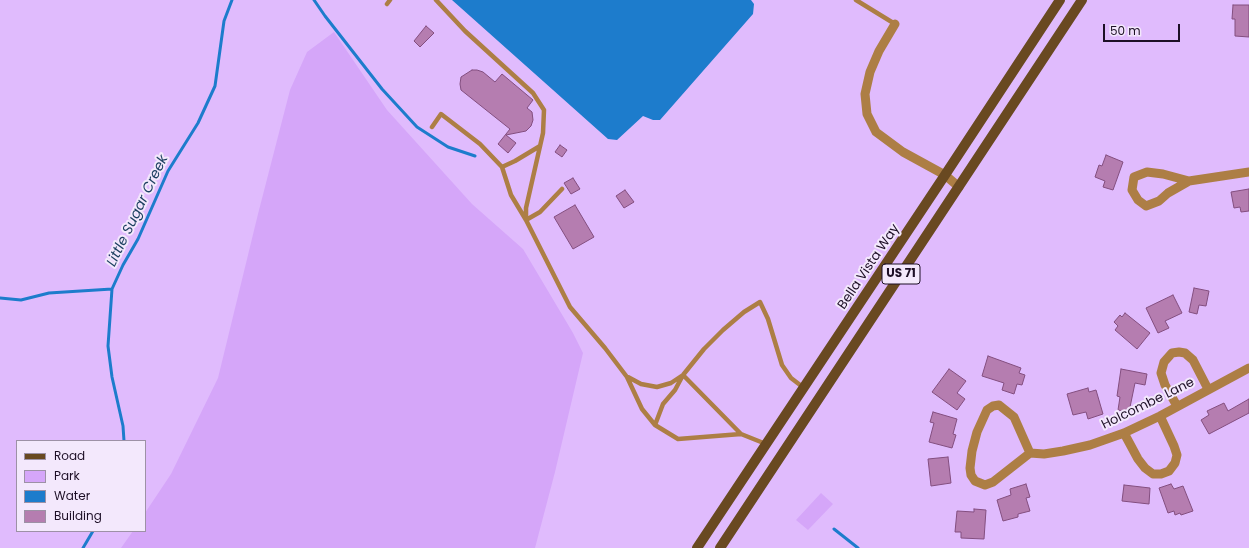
<!DOCTYPE html>
<html>
<head>
<meta charset="utf-8">
<style>
  body { margin:0 }
  #map { position:relative; width:1249px; height:548px; overflow:hidden; background:#e0bbfd; font-family:Poppins,sans-serif }
  canvas { display:block }
  .legend { position:absolute; left:16px; top:440px; width:130px; height:92px; box-sizing:border-box; background:#f3e8fc; border:1px solid #9d91a6; margin:0; padding:5px 7px; list-style:none; font-size:12px; color:#1d0f26 }
  .legend li { display:flex; align-items:center; gap:8px; height:20px }
  .legend b { width:20px; border:1px solid #9d91a6 }
  .scale { position:absolute; left:1103px; top:24px; width:77px; height:18px; box-sizing:border-box; border:2px solid #1d0f26; border-top:0; padding-left:5px; font-size:12px; line-height:14px; white-space:nowrap; color:#1d0f26; -webkit-text-stroke:3px #f3e8fc; paint-order:stroke }
</style>
</head>
<body>
<div id="map">
<canvas width="1249" height="548"></canvas>
<ul class="legend">
<li><b style="height:5px;background:#694921"></b>Road</li>
<li><b style="height:11px;background:#d5a6f9"></b>Park</li>
<li><b style="height:11px;background:#1d7ccc"></b>Water</li>
<li><b style="height:11px;background:#b57db0"></b>Building</li>
</ul>
<div class="scale">50 m</div>
</div>
<script>
const c = document.querySelector('canvas').getContext('2d');
c.lineJoin = 'round';
function fill(path, color) {
  c.fillStyle = color;
  c.fill(path, 'evenodd');
}
function toPath(rows) {
  const path = new Path2D();
  for (const r of rows) {
    path.moveTo(r[0], r[1]);
    for (let i = 2; i < r.length; i += 2) path.lineTo(r[i], r[i + 1]);
  }
  return path;
}
function strokePath(path, color, width, dash) {
  c.strokeStyle = color;
  c.lineWidth = width;
  c.lineCap = dash ? 'butt' : 'round';
  c.setLineDash(dash || []);
  c.stroke(path);
}
function label(font, color, halo, rows, align = 'center') {
  c.font = font + ' Poppins,sans-serif';
  c.lineWidth = 4;
  c.setLineDash([]);
  c.textBaseline = 'middle';
  c.strokeStyle = halo;
  c.fillStyle = color;
  for (const [text, x, y, turn = 0] of rows) {
    c.save();
    c.translate(x, y);
    c.rotate((+turn || 0) * Math.PI / 180);
    c.textAlign = isNaN(turn) ? turn : align;
    if (halo) c.strokeText(text, 0, 0);
    c.fillText(text, 0, 0);
    c.restore();
  }
}
const green = toPath([
  [334,32,387,110,472,204,523,249,573,333,583,353,555,472,535,548,121,548,133,531,145,531,145,513,171,474,218,378,258,214,290,90,307,52],
  [821,493,833,504,808,530,796,520]
]);
const water = toPath([
  [452,0,751,0,754,4,753,14,660,120,653,120,643,116,617,140,608,139]
]);
const stream = toPath([
  [314,0,325,16,382,89,417,127,448,147,475,156],
  [0,298,21,300,49,293,112,289],
  [124,441,123,426,112,377,108,346,112,289,123,265,138,239,168,171,198,123,215,86,224,21,232,0],
  [834,529,858,548],
  [83,548,93,531]
]);
const building = toPath([
  [1233,5,1249,5,1249,37,1235,36,1235,19,1232,19,1233,5],
  [426,26,434,33,420,47,414,41,426,26],
  [472,70,477,70,483,72,495,82,502,74,533,100,527,108,532,112,533,120,531,126,526,131,506,135,516,143,508,153,498,144,510,129,461,90,460,84,461,77,472,70],
  [560,145,567,150,562,157,555,152,560,145],
  [1106,155,1123,162,1113,190,1103,187,1105,181,1095,177,1099,165,1102,166,1106,155],
  [573,178,580,189,571,194,564,183,573,178],
  [1249,189,1249,211,1241,212,1240,207,1234,208,1231,192,1249,189],
  [625,190,634,202,624,208,616,196,625,190],
  [575,205,594,237,573,249,554,217,575,205],
  [1194,288,1209,291,1206,306,1199,305,1197,314,1189,312,1194,288],
  [1173,295,1182,313,1165,321,1169,328,1158,333,1146,308,1173,295],
  [1125,313,1150,333,1137,349,1115,330,1118,326,1114,322,1120,315,1122,317,1125,313],
  [988,356,1021,368,1019,373,1025,375,1022,385,1017,384,1014,394,1002,390,1004,383,982,376,988,356],
  [949,369,966,381,957,393,965,399,957,410,932,392,949,369],
  [1121,369,1147,374,1145,385,1135,383,1129,412,1118,410,1120,397,1117,396,1121,369],
  [1088,388,1089,392,1096,390,1103,414,1088,419,1086,412,1073,415,1067,394,1088,388],
  [1249,399,1249,413,1209,434,1201,420,1209,415,1207,411,1224,403,1228,411,1249,399],
  [933,412,957,419,953,434,956,435,952,448,929,442,934,423,930,422,933,412],
  [948,457,951,483,931,486,928,459,948,457],
  [1026,484,1030,497,1026,498,1030,511,1018,514,1018,517,1003,521,997,500,1011,495,1010,489,1026,484],
  [1171,484,1174,489,1183,486,1193,511,1181,515,1180,513,1175,515,1174,511,1168,513,1159,488,1171,484],
  [1124,485,1150,488,1149,504,1122,501,1124,485],
  [974,509,986,510,984,539,961,538,961,532,955,532,957,511,974,512,974,509]
]);
const lane = toPath([
  [436,0,465,31,533,93,544,110,543,133,526,208,526,220,570,307,605,348,627,377,642,409,655,425,678,439,741,434,766,444],
  [856,0,895,24],
  [387,4,390,0],
  [432,127,441,114,480,144,502,167,511,195,526,220,540,212,562,189],
  [502,167,515,161,540,146],
  [628,377,641,384,657,387,671,383,683,375,704,349,723,330,744,312,760,302,768,319,782,365,791,378,804,388],
  [655,425,663,404,675,390,683,375,741,434]
]);
const street = toPath([
  [895,24,879,51,870,72,865,94,867,114,876,132,903,152,945,175,959,187],
  [1189,181,1163,174,1147,172,1134,177,1132,190,1138,200,1146,206,1159,201,1168,193,1189,181,1249,172],
  [999,405,1014,417,1030,453,993,482,985,485,975,481,971,475,970,468,972,451,977,432,987,410,993,406,999,405],
  [1177,406,1165,385,1161,373,1164,362,1172,353,1179,352,1185,353,1193,360,1208,389],
  [1124,433,1138,459,1145,468,1153,474,1161,474,1169,471,1175,463,1177,455,1174,446,1160,416],
  [1030,453,1044,454,1063,451,1090,445,1124,433,1160,416,1249,368]
]);
const primary = toPath([
  [697,548,945,175,1060,0],
  [720,548,1082,0]
]);
const shields = [
  [901,274,38]
];
const shieldNames = [
  ["US 71",901,274]
];
const streetNames = [
  ["Bella Vista Way",869,267,-56],
  ["Holcombe Lane",1148,404,-26]
];
const waterNames = [
  ["Little Sugar Creek",138,211,-64]
];
fill(green, '#d5a6f9');
fill(water, '#1d7ccc');
strokePath(stream, '#1d7ccc', 3);
fill(building, '#b57db0');
strokePath(building, '#834e7f', 1);
strokePath(lane, '#ad7e45', 4.5);
strokePath(street, '#ad7e45', 9);
strokePath(primary, '#694921', 10);
for (const [x, y, w] of shields) {
  const box = new Path2D();
  box.roundRect(x - w / 2, y - 10, w, 20, 3);
  c.fillStyle = '#f3e8fc';
  c.fill(box);
  strokePath(box, '#1d0f26', 1);
}
label('bold 12px', '#1d0f26', null, shieldNames);
label('13px', '#1d0f26', '#f3e8fc', streetNames);
label('italic 14px', '#1b3e5f', '#f3e8fc', waterNames);
</script>
</body>
</html>
